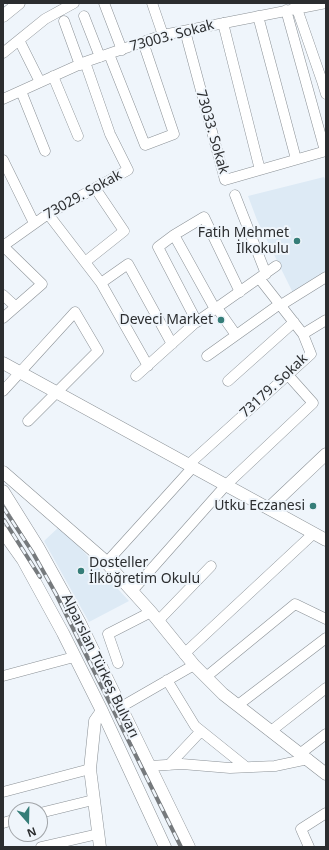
<!DOCTYPE html>
<html>
<head>
<meta charset="utf-8">
<style>
  body { margin:0 }
  #map { position:relative; width:329px; height:850px; overflow:hidden; background:#eff5fb; font-family:"Noto Sans",sans-serif }
  canvas { display:block }
  .frame { position:absolute; inset:0; border:4px solid #2b2d2f; pointer-events:none }
  .north { position:absolute; left:8px; top:802px; width:40px; height:40px; box-sizing:border-box; background:#eff5fb; border:1px solid #a1a5a9; border-radius:50%; rotate:160deg; font-size:11px; font-weight:700; line-height:16px; text-align:center; color:#2b2d2f }
  .north::after { content:''; display:block; margin:auto; width:14px; height:18px; background:#357d78; clip-path:polygon(50% 0,100% 100%,50% 72%,0 100%) }
</style>
</head>
<body>
<div id="map">
<canvas width="329" height="850"></canvas>
<div class="frame"></div>
<div class="north">N</div>
</div>
<script>
const c = document.querySelector('canvas').getContext('2d');
c.lineJoin = 'round';
function fill(path, color) {
  c.fillStyle = color;
  c.fill(path, 'evenodd');
}
function toPath(rows) {
  const path = new Path2D();
  for (const r of rows) {
    path.moveTo(r[0], r[1]);
    for (let i = 2; i < r.length; i += 2) path.lineTo(r[i], r[i + 1]);
  }
  return path;
}
function strokePath(path, color, width, dash) {
  c.strokeStyle = color;
  c.lineWidth = width;
  c.lineCap = dash ? 'butt' : 'round';
  c.setLineDash(dash || []);
  c.stroke(path);
}
function label(font, color, halo, rows, align = 'center') {
  c.font = font + ' "Noto Sans",sans-serif';
  c.lineWidth = 4;
  c.setLineDash([]);
  c.textBaseline = 'middle';
  c.strokeStyle = halo;
  c.fillStyle = color;
  for (const [text, x, y, turn = 0] of rows) {
    c.save();
    c.translate(x, y);
    c.rotate((+turn || 0) * Math.PI / 180);
    c.textAlign = isNaN(turn) ? turn : align;
    if (halo) c.strokeText(text, 0, 0);
    c.fillText(text, 0, 0);
    c.restore();
  }
}
const built = toPath([
  [324,177,326,181,326,273,293,293,257,220,248,196],
  [60,526,129,601,89,622,44,541]
]);
const minor = toPath([
  [104,3,122,50],
  [152,3,163,35],
  [295,3,322,81,326,81],
  [286,10,325,151],
  [84,16,100,57],
  [258,16,296,159],
  [64,21,80,65],
  [223,23,260,170],
  [185,31,225,180,326,151],
  [19,40,40,82],
  [3,53,45,19,74,3],
  [109,54,145,145,174,134,143,42],
  [53,76,78,136],
  [322,81,326,94],
  [21,91,45,151],
  [3,99,85,62,163,35,326,3],
  [3,160,34,223],
  [235,195,266,274],
  [48,214,101,283,148,366],
  [174,235,215,309],
  [3,246,48,214,128,170,110,134,85,62],
  [85,262,124,231,95,188],
  [101,283,128,264,172,344],
  [3,295,15,306],
  [217,308,236,335],
  [3,318,42,284,3,246],
  [197,322,158,247,174,235,204,217,240,292],
  [303,334,326,320],
  [207,356,277,306,281,305,326,277],
  [136,376,195,323,276,266],
  [228,381,294,322],
  [3,391,75,312,98,351,28,421],
  [188,465,311,354,303,334,259,278],
  [106,563,193,467],
  [132,591,226,485,313,403,288,375],
  [158,621,211,566],
  [184,654,314,533],
  [118,663,108,634,151,612],
  [3,676,74,657],
  [206,677,295,604,326,619],
  [167,680,195,726,246,767],
  [238,705,326,638],
  [121,707,194,665],
  [271,731,326,688],
  [301,753,326,734],
  [169,765,201,731],
  [150,766,182,764,230,768,275,766,308,759],
  [3,792,90,769],
  [40,813,93,800],
  [3,823,16,819],
  [41,847,98,834],
  [309,847,301,829,326,813]
]);
const major = toPath([
  [3,16,19,3],
  [3,363,326,540],
  [3,472,103,559,151,612,194,665,223,694,326,774],
  [3,491,38,547,80,623,189,847],
  [269,508,326,454],
  [3,532,23,560,63,633,102,711,165,847],
  [100,847,90,769,95,721,102,711]
]);
const rail = toPath([
  [3,507,33,553,56,594,181,847],
  [4,520,40,577]
]);
const markers = [
  [297,241,4,"#357d78"],
  [221,320,4,"#357d78"],
  [313,506,4,"#357d78"],
  [81,571,4,"#357d78"]
];
const streetNames = [
  ["73003. Sokak",172,36,-15],
  ["73033. Sokak",212,132,74],
  ["73029. Sokak",83,195,-29],
  ["73179. Sokak",274,386,-43],
  ["Alparslan Türkeş Bulvarı",100,666,64]
];
const poiNames = [
  ["Fatih Mehmet",289,233],
  ["İlkokulu",289,249],
  ["Deveci Market",213,320],
  ["Utku Eczanesi",305,506],
  ["Dosteller",89,563,"left"],
  ["İlköğretim Okulu",89,579,"left"]
];
fill(built, '#ddeaf5');
strokePath(minor, '#8b9196', 11);
strokePath(major, '#8b9196', 13);
strokePath(minor, '#fff', 10);
strokePath(major, '#fff', 12);
strokePath(rail, '#767a7d', 4);
strokePath(rail, '#eff5fb', 2.5, [8]);
for (const [x, y, r, color] of markers) {
  const dot = new Path2D();
  dot.arc(x, y, r, 0, 2 * Math.PI);
  c.fillStyle = color;
  c.fill(dot);
  strokePath(dot, '#eff5fb', 1.5);
}
label('14px', '#2b2d2f', '#eff5fb', streetNames);
label('14px', '#2b2d2f', '#eff5fb', poiNames, 'right');
</script>
</body>
</html>
